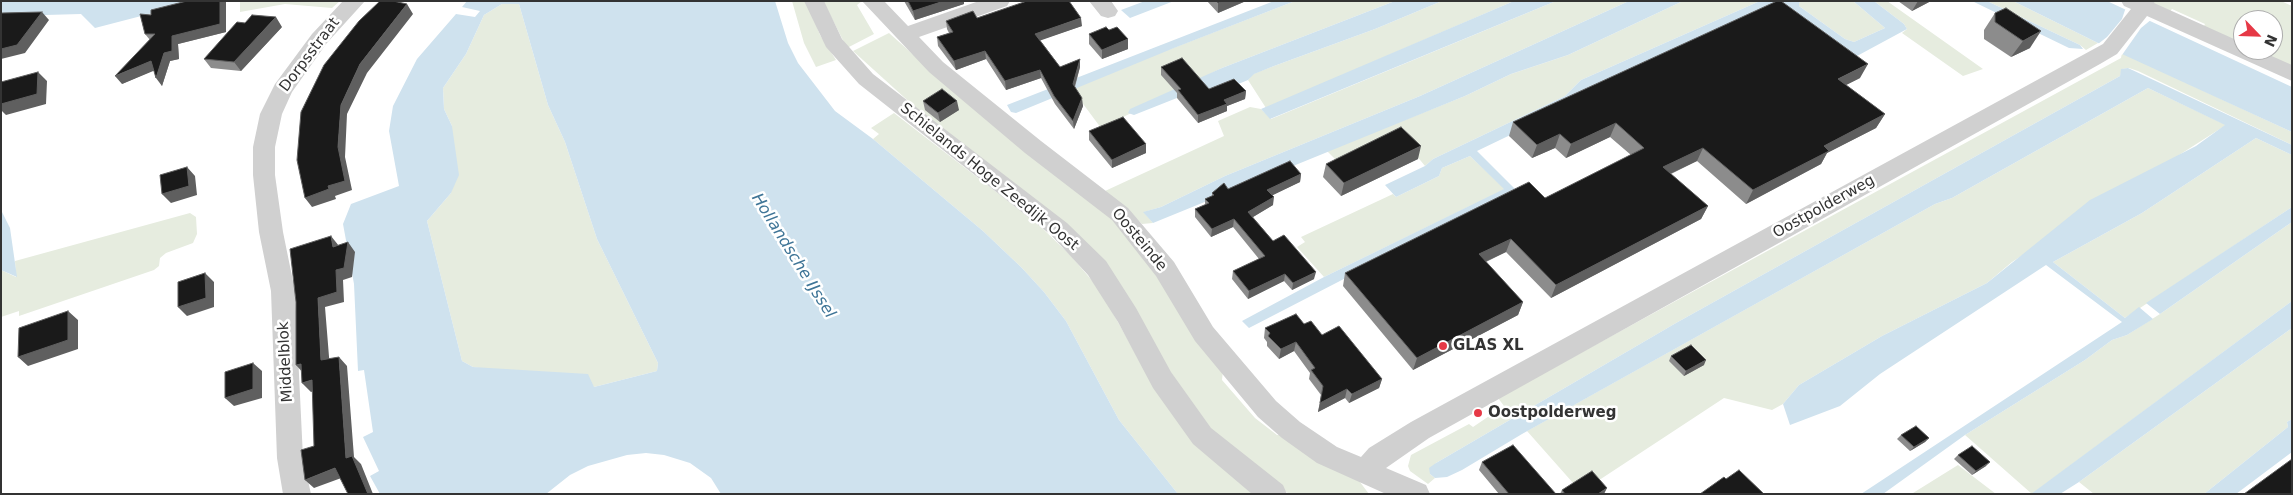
<!DOCTYPE html>
<html>
<head>
<meta charset="utf-8">
<style>
  body { margin:0 }
  #map { position:relative; width:2293px; height:495px; overflow:hidden; background:#fff; font-family:"DejaVu Sans",sans-serif }
  canvas { display:block }
  .frame { position:absolute; inset:0; border:2px solid #333; pointer-events:none }
  .north { position:absolute; left:2233px; top:10px; width:50px; height:50px; box-sizing:border-box; background:#fff; border:1px solid #adadad; border-radius:50%; rotate:114deg; font-size:14px; font-weight:700; line-height:20px; text-align:center; color:#333 }
  .north::after { content:''; display:block; margin:auto; width:18px; height:22px; background:#e63946; clip-path:polygon(50% 0,100% 100%,50% 72%,0 100%) }
</style>
</head>
<body>
<div id="map">
<canvas width="2293" height="495"></canvas>
<div class="frame"></div>
<div class="north">N</div>
</div>
<script>
const c = document.querySelector('canvas').getContext('2d');
c.lineJoin = 'round';
function fill(path, color) {
  c.fillStyle = color;
  c.fill(path, 'evenodd');
}
function toPath(rows) {
  const path = new Path2D();
  for (const r of rows) {
    path.moveTo(r[0], r[1]);
    for (let i = 2; i < r.length; i += 2) path.lineTo(r[i], r[i + 1]);
  }
  return path;
}
function strokePath(path, color, width, dash) {
  c.strokeStyle = color;
  c.lineWidth = width;
  c.lineCap = dash ? 'butt' : 'round';
  c.setLineDash(dash || []);
  c.stroke(path);
}
function label(font, color, halo, rows, align = 'center') {
  c.font = font + ' "DejaVu Sans",sans-serif';
  c.lineWidth = 5;
  c.setLineDash([]);
  c.textBaseline = 'middle';
  c.strokeStyle = halo;
  c.fillStyle = color;
  for (const [text, x, y, turn = 0] of rows) {
    c.save();
    c.translate(x, y);
    c.rotate((+turn || 0) * Math.PI / 180);
    c.textAlign = isNaN(turn) ? turn : align;
    if (halo) c.strokeText(text, 0, 0);
    c.fillText(text, 0, 0);
    c.restore();
  }
}
const green = toPath([
  [240,1,340,1,332,8,285,4,240,12],
  [792,1,807,1,820,35,836,60,816,67,804,43],
  [823,1,862,1,857,5,874,34,847,48],
  [1295,1,1395,1,1222,68,1101,128,1069,85,1162,45,1168,50],
  [1442,1,1514,1,1266,108,1248,80,1253,74,1274,66,1375,29],
  [1556,1,1629,1,1420,96,1225,176,1161,207,1144,212,1153,223,1142,224,1105,191,1224,136,1218,121,1250,107,1261,109,1271,119],
  [1683,1,1760,1,1581,80,1565,96,1433,159,1425,166,1407,144,1347,171,1327,151,1465,96,1511,74,1568,55],
  [1802,1,1853,1,1885,28,1854,42,1845,39,1799,6,1799,3],
  [1874,1,1887,1,1983,69,1963,76,1902,33,1907,29,1904,24],
  [1987,1,2013,1,2098,43,2086,50,2080,45],
  [2154,1,2281,1,2292,6,2292,68,2250,50,2273,50,2273,20,2243,20,2243,47,2202,30,2205,24,2172,9,2168,14,2154,6],
  [502,4,519,4,548,105,565,142,597,239,658,363,657,371,594,387,473,367,462,361,427,221,451,193,452,126,444,109,443,88,466,54,484,15],
  [889,33,970,105,1123,228,1223,370,1222,380,1255,418,1277,435,1287,435,1360,482,1369,494,1289,494,1217,437,1193,410,1125,297,853,51],
  [2122,53,2292,132,2292,145,2138,71,2129,68,2122,69,2120,76,1676,323,1436,463,1430,474,1435,478,1428,484,1410,471,1408,466,1411,455,1469,424,1473,427,1504,406,1498,398,2121,58],
  [2148,88,2226,125,2012,262,1987,283,1882,336,1799,385,1783,404,1772,410,1724,398,1581,492,1527,431,1935,204,1952,198],
  [894,113,1039,225,1071,256,1100,290,1142,365,1256,494,1178,494,1119,420,1066,321,1044,292,1022,268,983,231,873,139,879,134,871,128],
  [2256,138,2292,155,2292,207,2125,318,2053,262,2142,213],
  [1470,156,1505,189,1324,277,1297,247,1305,242,1301,237,1393,194,1396,197,1439,176,1442,168],
  [190,213,196,217,197,234,193,243,166,253,160,258,159,266,154,270,19,316,19,311,1,317,1,270,16,277,15,261],
  [2292,222,2292,301,2032,494,1965,435,2085,360,2112,340,2127,335,2160,314],
  [2292,328,2292,419,2287,422,2288,427,2204,494,2094,494,2079,482],
  [1958,465,1996,494,1913,493]
]);
const water = toPath([
  [1,1,199,1,95,28,81,14,10,16,1,21],
  [467,1,775,1,788,43,798,63,835,111,873,139,983,231,1022,268,1044,292,1066,321,1119,420,1178,494,721,494,711,478,690,463,664,455,646,453,627,455,588,466,570,475,546,494,380,494,370,476,379,471,363,437,373,432,364,370,358,371,354,284,343,224,351,204,399,186,389,131,393,106,417,59,456,14,475,17,480,11,462,7],
  [502,4,519,4,548,105,565,142,597,239,658,363,657,371,594,387,588,374,473,367,462,361,427,221,451,193,459,175,452,126,444,109,443,88,466,54,484,15],
  [1145,1,1174,1,1130,18,1121,10],
  [1274,1,1295,1,1174,48,1016,113,1011,112,1007,105],
  [1395,1,1442,1,1375,29,1274,66,1254,74,1248,80,1204,98,1187,94,1134,115,1128,113,1130,109,1222,68],
  [1514,1,1556,1,1270,119,1261,109],
  [1629,1,1683,1,1568,55,1511,74,1465,96,1153,223,1143,212,1161,207,1225,176,1420,96],
  [1760,1,1802,1,1799,3,1799,6,1845,39,1854,42,1885,28,1853,1,1874,1,1904,24,1907,29,1857,56,1783,4,1477,151,1516,190,1249,328,1242,321,1324,277,1504,189,1470,156,1442,168,1439,176,1396,197,1385,185,1425,166,1433,159,1565,96,1581,80],
  [1972,1,1987,1,2080,45,2083,49,2069,48],
  [2013,1,2107,1,2292,87,2292,132,2098,43],
  [2128,68,2292,145,2292,155,2256,138,2142,213,2053,262,2125,318,2139,307,2153,319,2127,335,2112,340,2085,360,1965,435,1883,494,1861,494,2122,322,2046,265,1880,374,1840,406,1790,425,1783,404,1799,385,1882,336,1987,283,2090,200,2196,146,2225,125,2148,88,1952,198,1935,204,1522,434,1462,470,1447,477,1435,478,1430,474,1429,468,1436,463,1676,323,2120,76,2121,69],
  [2292,207,2292,222,2160,314,2146,303],
  [1,210,10,228,17,277,1,270],
  [2292,301,2292,328,2079,482,2060,494,2031,494],
  [2292,419,2292,452,2236,494,2204,494,2288,427,2287,422]
]);
const pier = toPath([
  [2126,7,2152,19,2141,28,2122,55,2098,44,2107,37,2122,19]
]);
const minor = toPath([
  [343,1,365,1,326,44,292,92,282,114,275,147,275,175,283,232,295,291,303,458,311,494,283,494,277,458,271,291,259,232,253,175,253,147,260,114,275,84,312,34,343,1],
  [804,1,824,1,842,39,873,74,1067,223,1106,261,1136,308,1171,372,1211,428,1283,485,1287,494,1252,494,1193,444,1153,388,1118,322,1088,275,1051,235,859,84,826,47,804,1],
  [862,1,884,1,908,26,979,1,1010,1,1007,6,919,37,943,62,1041,141,1128,208,1174,262,1213,327,1276,401,1300,422,1337,447,1361,457,1369,448,1411,422,2103,44,2131,9,2124,6,2121,1,2155,1,2154,3,2243,43,2243,50,2258,50,2292,65,2292,81,2147,16,2117,54,2100,64,1429,438,1386,468,1426,485,1430,494,1386,494,1317,463,1282,438,1258,417,1195,341,1156,276,1112,220,1025,153,929,72,862,1],
  [1089,1,1111,1,1118,11,1115,16,1108,18,1101,16,1089,1]
]);
const wall = toPath([
  [187,1,226,1,226,32,178,44,179,59,170,61,162,86,154,70,122,84,150,40,145,34,151,15],
  [904,1,964,1,964,4,915,20],
  [1207,1,1246,1,1218,13],
  [1898,1,1931,1,1912,11],
  [1995,13,2030,48,2011,57,1984,39,1984,30],
  [977,18,1082,26,1040,40,1060,67,1080,59,1080,67,1075,87,1083,106,1074,129,1055,104,1041,78,1006,90,986,59,956,70,938,46,937,37,949,33,947,29,946,21],
  [282,27,241,71,211,68,204,59],
  [1109,30,1128,39,1128,49,1102,59,1089,44,1089,34],
  [1161,67,1209,89,1246,91,1245,99,1227,106,1227,111,1198,123,1177,98,1177,93,1161,75],
  [1860,78,1846,85,1885,114,1876,128,1827,153,1821,164,1746,204,1697,161,1671,174,1708,206,1701,219,1551,298,1506,252,1486,262,1523,302,1518,315,1413,370,1343,286,1345,273,1545,198,1631,155,1610,137,1566,158,1555,148,1532,158,1509,136,1513,122],
  [923,101,959,110,940,122,925,110],
  [1089,131,1146,153,1112,168,1089,140],
  [1418,159,1341,196,1323,177,1326,164],
  [1301,174,1300,182,1272,195,1273,205,1253,217,1273,241,1314,279,1292,290,1284,281,1248,299,1232,279,1233,271,1259,259,1233,227,1211,237,1195,217,1195,209,1205,205,1205,199,1212,196,1212,193],
  [1304,324,1322,335,1382,379,1379,388,1349,403,1345,398,1318,412,1321,395,1309,379,1310,373,1294,351,1279,359,1267,346,1267,342,1264,338,1265,328],
  [1671,356,1704,365,1684,376,1669,361],
  [1901,435,1929,438,1925,442,1910,451,1897,439],
  [1958,455,1986,466,1972,475,1954,459],
  [1482,462,1556,494,1499,494,1479,470],
  [1562,490,1604,494,1560,494]
]);
const shadedWall = toPath([
  [220,1,226,1,226,32,178,44,179,59,170,61,162,86,156,78,164,53,172,36],
  [944,1,964,1,964,4,915,20,913,11],
  [1224,1,1246,1,1218,13,1218,3],
  [1918,1,1931,1,1912,11],
  [407,4,413,14,367,73,347,114,345,157,352,190,335,196,336,199,312,207,305,198,328,186,338,147,341,105,360,64],
  [42,12,49,20,25,53,1,59,1,49],
  [276,17,282,27,241,71,234,62],
  [1081,18,1082,26,1036,42,1035,34],
  [2041,31,2030,48,2011,57,2023,41],
  [1128,39,1128,49,1102,59,1102,50],
  [985,51,986,59,956,70,954,61],
  [1080,59,1080,67,1073,92,1073,84],
  [151,61,158,69,122,84,115,76],
  [1868,64,1860,78,1830,93,1838,79],
  [1040,70,1041,78,1006,90,1005,81],
  [38,72,47,81,46,104,6,115,1,110,1,104],
  [1246,91,1245,99,1227,106,1227,111,1198,123,1198,115,1224,100],
  [1082,98,1083,106,1074,129,1073,121],
  [957,101,959,110,940,122,938,113],
  [1885,114,1876,128,1827,153,1821,164,1746,204,1753,190,1824,146],
  [1616,123,1610,137,1566,158,1571,144],
  [1560,134,1555,148,1532,158,1537,145],
  [1146,144,1146,153,1112,168,1112,160],
  [1421,146,1418,159,1341,196,1344,183],
  [1703,148,1697,161,1657,180,1663,167],
  [187,167,195,176,197,195,171,203,162,194],
  [1301,174,1300,182,1267,198,1267,190],
  [1274,197,1273,205,1248,220,1248,212],
  [1708,206,1701,219,1551,298,1556,285],
  [1234,219,1233,227,1211,237,1212,229],
  [331,236,339,246,333,247],
  [1511,239,1506,252,1474,267,1479,254],
  [348,242,355,252,352,277,343,280,344,302,325,307,330,369,321,360,318,298,336,270],
  [1316,272,1314,279,1292,290,1293,283],
  [205,273,214,282,214,307,187,316,178,307],
  [1285,274,1284,281,1248,299,1249,291],
  [1523,302,1518,315,1413,370,1417,358],
  [68,311,78,320,78,349,28,366,18,357],
  [1296,342,1294,351,1279,359,1281,349],
  [339,357,347,366,354,457,361,464,373,494,368,494,346,458],
  [1706,360,1704,365,1684,376,1686,371],
  [253,363,262,371,262,398,234,406,225,398],
  [301,364,305,375,296,365],
  [1382,379,1379,388,1349,403,1352,394],
  [312,380,320,389,311,392,302,383],
  [1347,389,1345,398,1318,412,1320,403],
  [1929,438,1925,442,1910,451,1914,447],
  [1990,462,1986,466,1972,475,1976,471],
  [335,468,344,477,314,488,305,480],
  [1607,488,1604,494,1598,494]
]);
const building = toPath([
  [187,1,220,1,220,24,172,36,172,51,164,53,156,78,151,61,115,76,155,34,145,34,140,14,151,15,151,10,187,1],
  [380,1,393,1,407,4,360,64,341,105,338,147,345,181,328,186,329,189,305,198,297,160,301,112,324,65,359,21,380,1],
  [908,1,944,1,913,11,908,1],
  [1027,1,1069,1,1081,18,1035,34,1060,67,1080,59,1073,84,1082,98,1073,121,1054,96,1040,70,1005,81,985,51,954,61,937,37,953,32,946,21,973,11,977,18,1027,1],
  [1216,1,1224,1,1218,3,1216,1],
  [1777,1,1781,1,1868,64,1838,79,1885,114,1824,146,1829,151,1753,190,1703,148,1663,167,1708,206,1556,285,1511,239,1479,254,1523,302,1417,358,1345,273,1529,182,1545,198,1644,148,1616,123,1571,144,1560,134,1537,145,1513,122,1777,1],
  [2006,8,2041,31,2023,41,1995,22,1995,13,2006,8],
  [42,12,17,45,1,49,1,14,2,13,42,12],
  [252,15,276,17,234,62,204,59,237,22,245,23,252,15],
  [1106,27,1109,30,1117,27,1128,39,1102,50,1089,34,1106,27],
  [1182,58,1209,89,1234,79,1246,91,1224,100,1227,104,1198,115,1178,90,1181,89,1161,67,1182,58],
  [38,72,37,94,1,104,1,82,38,72],
  [942,89,957,101,938,113,923,101,942,89],
  [1123,117,1146,144,1112,160,1089,131,1123,117],
  [1401,127,1421,146,1344,183,1326,164,1401,127],
  [1290,161,1301,174,1267,190,1274,197,1248,212,1273,241,1284,235,1316,272,1293,283,1285,274,1249,291,1233,271,1265,256,1234,219,1212,229,1195,209,1209,203,1205,199,1214,195,1212,193,1224,183,1228,189,1290,161],
  [187,167,189,186,162,194,160,175,187,167],
  [331,236,333,247,348,242,344,268,336,270,337,292,318,298,321,360,339,357,346,458,352,456,368,494,348,494,335,468,305,480,301,450,314,446,312,380,302,383,301,364,296,365,296,302,290,249,331,236],
  [205,273,206,298,178,307,178,282,205,273],
  [68,311,68,340,18,357,19,328,68,311],
  [1296,314,1304,324,1311,321,1322,335,1339,326,1382,379,1352,394,1347,389,1320,403,1323,386,1311,370,1315,368,1296,342,1281,349,1268,336,1270,333,1265,328,1296,314],
  [1691,345,1706,360,1686,371,1671,356,1691,345],
  [253,363,253,389,225,398,225,372,253,363],
  [1916,426,1929,438,1914,447,1901,435,1916,426],
  [1513,445,1556,494,1509,494,1482,462,1513,445],
  [1972,446,1990,462,1976,471,1958,455,1972,446],
  [2292,459,2292,494,2244,494,2292,459],
  [1739,470,1764,494,1700,494,1724,477,1726,479,1739,470],
  [1592,471,1607,488,1598,494,1565,494,1562,490,1592,471]
]);
const markers = [
  [1443,346,5,"#e63946"],
  [1478,413,5,"#e63946"]
];
const streetNames = [
  ["Dorpsstraat",310,55,-53],
  ["Schielands Hoge Zeedijk Oost",989,177,39],
  ["Oostpolderweg",1824,207,-29],
  ["Oosteinde",1139,240,50],
  ["Middelblok",286,362,-93]
];
const poiNames = [
  ["GLAS XL",1453,346],
  ["Oostpolderweg",1488,413]
];
const waterNames = [
  ["Hollandsche IJssel",793,256,58]
];
fill(green, '#e6ecdf');
fill(water, '#cfe2ee');
fill(pier, '#fff');
fill(minor, '#d0d0d0');
fill(wall, '#8c8c8c');
fill(shadedWall, '#5f5f5f');
fill(building, '#1a1a1a');
strokePath(building, '#5f5f5f', 1);
for (const [x, y, r, color] of markers) {
  const dot = new Path2D();
  dot.arc(x, y, r, 0, 2 * Math.PI);
  c.fillStyle = color;
  c.fill(dot);
  strokePath(dot, '#fff', 2);
}
label('15px', '#333', '#fff', streetNames);
label('bold 15px', '#333', '#fff', poiNames, 'left');
label('italic 16px', '#3f7597', '#fff', waterNames);
</script>
</body>
</html>
